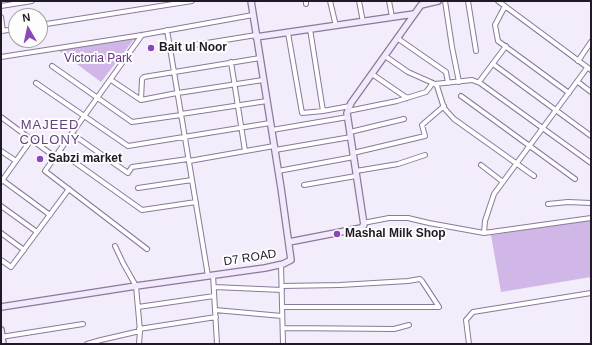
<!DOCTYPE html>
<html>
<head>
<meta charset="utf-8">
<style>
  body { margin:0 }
  #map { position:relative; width:592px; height:345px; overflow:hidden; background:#f3ecfa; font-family:Helvetica,sans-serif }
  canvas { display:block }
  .frame { position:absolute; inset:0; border:2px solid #211a26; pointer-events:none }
  .north { position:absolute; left:8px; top:8px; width:40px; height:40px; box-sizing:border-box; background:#fdfdfd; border:1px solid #a5a2a7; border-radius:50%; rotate:351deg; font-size:11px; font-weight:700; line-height:16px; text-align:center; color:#211a26 }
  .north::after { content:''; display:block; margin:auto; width:14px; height:18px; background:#8a46ba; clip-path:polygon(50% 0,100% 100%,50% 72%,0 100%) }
</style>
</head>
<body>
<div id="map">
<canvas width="592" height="345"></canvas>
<div class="frame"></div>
<div class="north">N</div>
</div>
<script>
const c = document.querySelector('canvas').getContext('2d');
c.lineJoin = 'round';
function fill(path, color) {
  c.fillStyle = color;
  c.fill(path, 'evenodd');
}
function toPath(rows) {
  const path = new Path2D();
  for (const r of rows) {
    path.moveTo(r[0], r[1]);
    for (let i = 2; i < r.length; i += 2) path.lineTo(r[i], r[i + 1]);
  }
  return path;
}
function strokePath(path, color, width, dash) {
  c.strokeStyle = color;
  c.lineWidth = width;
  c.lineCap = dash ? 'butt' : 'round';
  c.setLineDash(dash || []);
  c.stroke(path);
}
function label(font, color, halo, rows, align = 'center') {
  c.font = font + ' Helvetica,sans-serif';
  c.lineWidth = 4;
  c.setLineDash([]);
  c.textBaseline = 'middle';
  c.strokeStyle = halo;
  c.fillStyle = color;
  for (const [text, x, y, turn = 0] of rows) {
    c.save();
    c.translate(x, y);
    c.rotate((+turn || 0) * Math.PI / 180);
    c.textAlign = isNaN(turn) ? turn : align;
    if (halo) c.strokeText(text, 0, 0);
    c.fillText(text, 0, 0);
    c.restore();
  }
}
const green = toPath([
  [135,38,101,82,58,50],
  [591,220,591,277,501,292,491,235]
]);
const street = toPath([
  [306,1,306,4],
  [330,1,336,26],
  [359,1,363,22],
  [389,1,392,17],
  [445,1,452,47,459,82],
  [468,1,476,51],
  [498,1,591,70],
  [1,6,32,1],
  [505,6,495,25,498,41,569,93],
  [1,17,3,31],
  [40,25,192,1],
  [310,29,323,111,350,106],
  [167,30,208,276],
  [1,31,16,29],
  [288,33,302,113,323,111],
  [142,35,45,171,147,249],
  [397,38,446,72,448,83],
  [170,49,256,35],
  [385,56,408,72,435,84,437,86,444,108,454,119,534,176],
  [1,57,142,35,253,15],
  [578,61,591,42],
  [231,62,245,151],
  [493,64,591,136],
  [52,66,132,122,181,115],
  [372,74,407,98],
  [111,80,141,100,177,93],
  [479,82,506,46],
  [578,82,591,92],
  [36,83,128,146,270,123],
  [435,84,472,80,480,83,591,163],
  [178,93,263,80],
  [461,96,575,179],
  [141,100,142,79,144,77,260,58],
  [348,111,397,101,426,92,433,83],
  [181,114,267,101],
  [1,117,55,157],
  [272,130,348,117],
  [350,132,404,119],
  [72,134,128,173,132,167,188,159],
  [275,150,351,137],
  [1,151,16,161],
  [59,151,142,210,196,202],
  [353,153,425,136,422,125,444,106],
  [189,161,274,146],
  [481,165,503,182],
  [278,171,354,157],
  [356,171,398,164,425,155],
  [1,179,50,215],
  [1,182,31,140],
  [304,185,356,176],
  [138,188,192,180],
  [548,204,568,202,591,203],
  [1,206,37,232],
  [363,223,389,218,408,218,429,223,484,233,591,218],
  [1,233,24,250],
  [484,233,485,221,494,194,587,68],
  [115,246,123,263,136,286,140,331,139,344],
  [1,260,11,267,69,189],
  [281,265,283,344],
  [213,275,217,344],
  [282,286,340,285,408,281,420,279,422,281,439,307,282,307],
  [214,287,282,290],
  [138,307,214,296],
  [215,310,282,316],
  [283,328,394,329,409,325],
  [139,329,216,317],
  [1,337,83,324],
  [87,344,101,340,140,331],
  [469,344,466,320,473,312,591,293]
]);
const secondary = toPath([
  [256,37,414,14],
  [289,242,361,228,364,225,347,113,351,103,421,5,438,1],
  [1,307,136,286,265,268,283,264,291,260,281,188,251,1],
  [1,330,3,344]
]);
const markers = [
  [151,48,4,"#8a46ba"],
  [40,159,4,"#8a46ba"],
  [337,234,4,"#8a46ba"]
];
const poiNames = [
  ["Bait ul Noor",159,48],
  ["Sabzi market",48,159],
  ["Mashal Milk Shop",345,234]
];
const parkNames = [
  ["Victoria Park",98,59]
];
const streetNames = [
  ["D7 ROAD",250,258,-9]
];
const neighbourhoodNames = [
  ["MAJEED",50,125],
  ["COLONY",50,140]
];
fill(green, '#d0b7e7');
strokePath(street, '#8a7a99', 6);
strokePath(secondary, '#8a7a99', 8);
strokePath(street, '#fff', 4);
strokePath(secondary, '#f3e9fc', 5.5);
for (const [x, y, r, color] of markers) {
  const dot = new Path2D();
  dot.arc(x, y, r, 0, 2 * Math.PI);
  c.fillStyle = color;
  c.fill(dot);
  strokePath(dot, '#fdfdfd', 1.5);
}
label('bold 12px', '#211a26', '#fdfdfd', poiNames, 'left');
label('12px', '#633087', '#fdfdfd', parkNames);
label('12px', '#211a26', '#fdfdfd', streetNames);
c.letterSpacing = '1px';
label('13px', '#64437e', '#fdfdfd', neighbourhoodNames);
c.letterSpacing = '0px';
</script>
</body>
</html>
